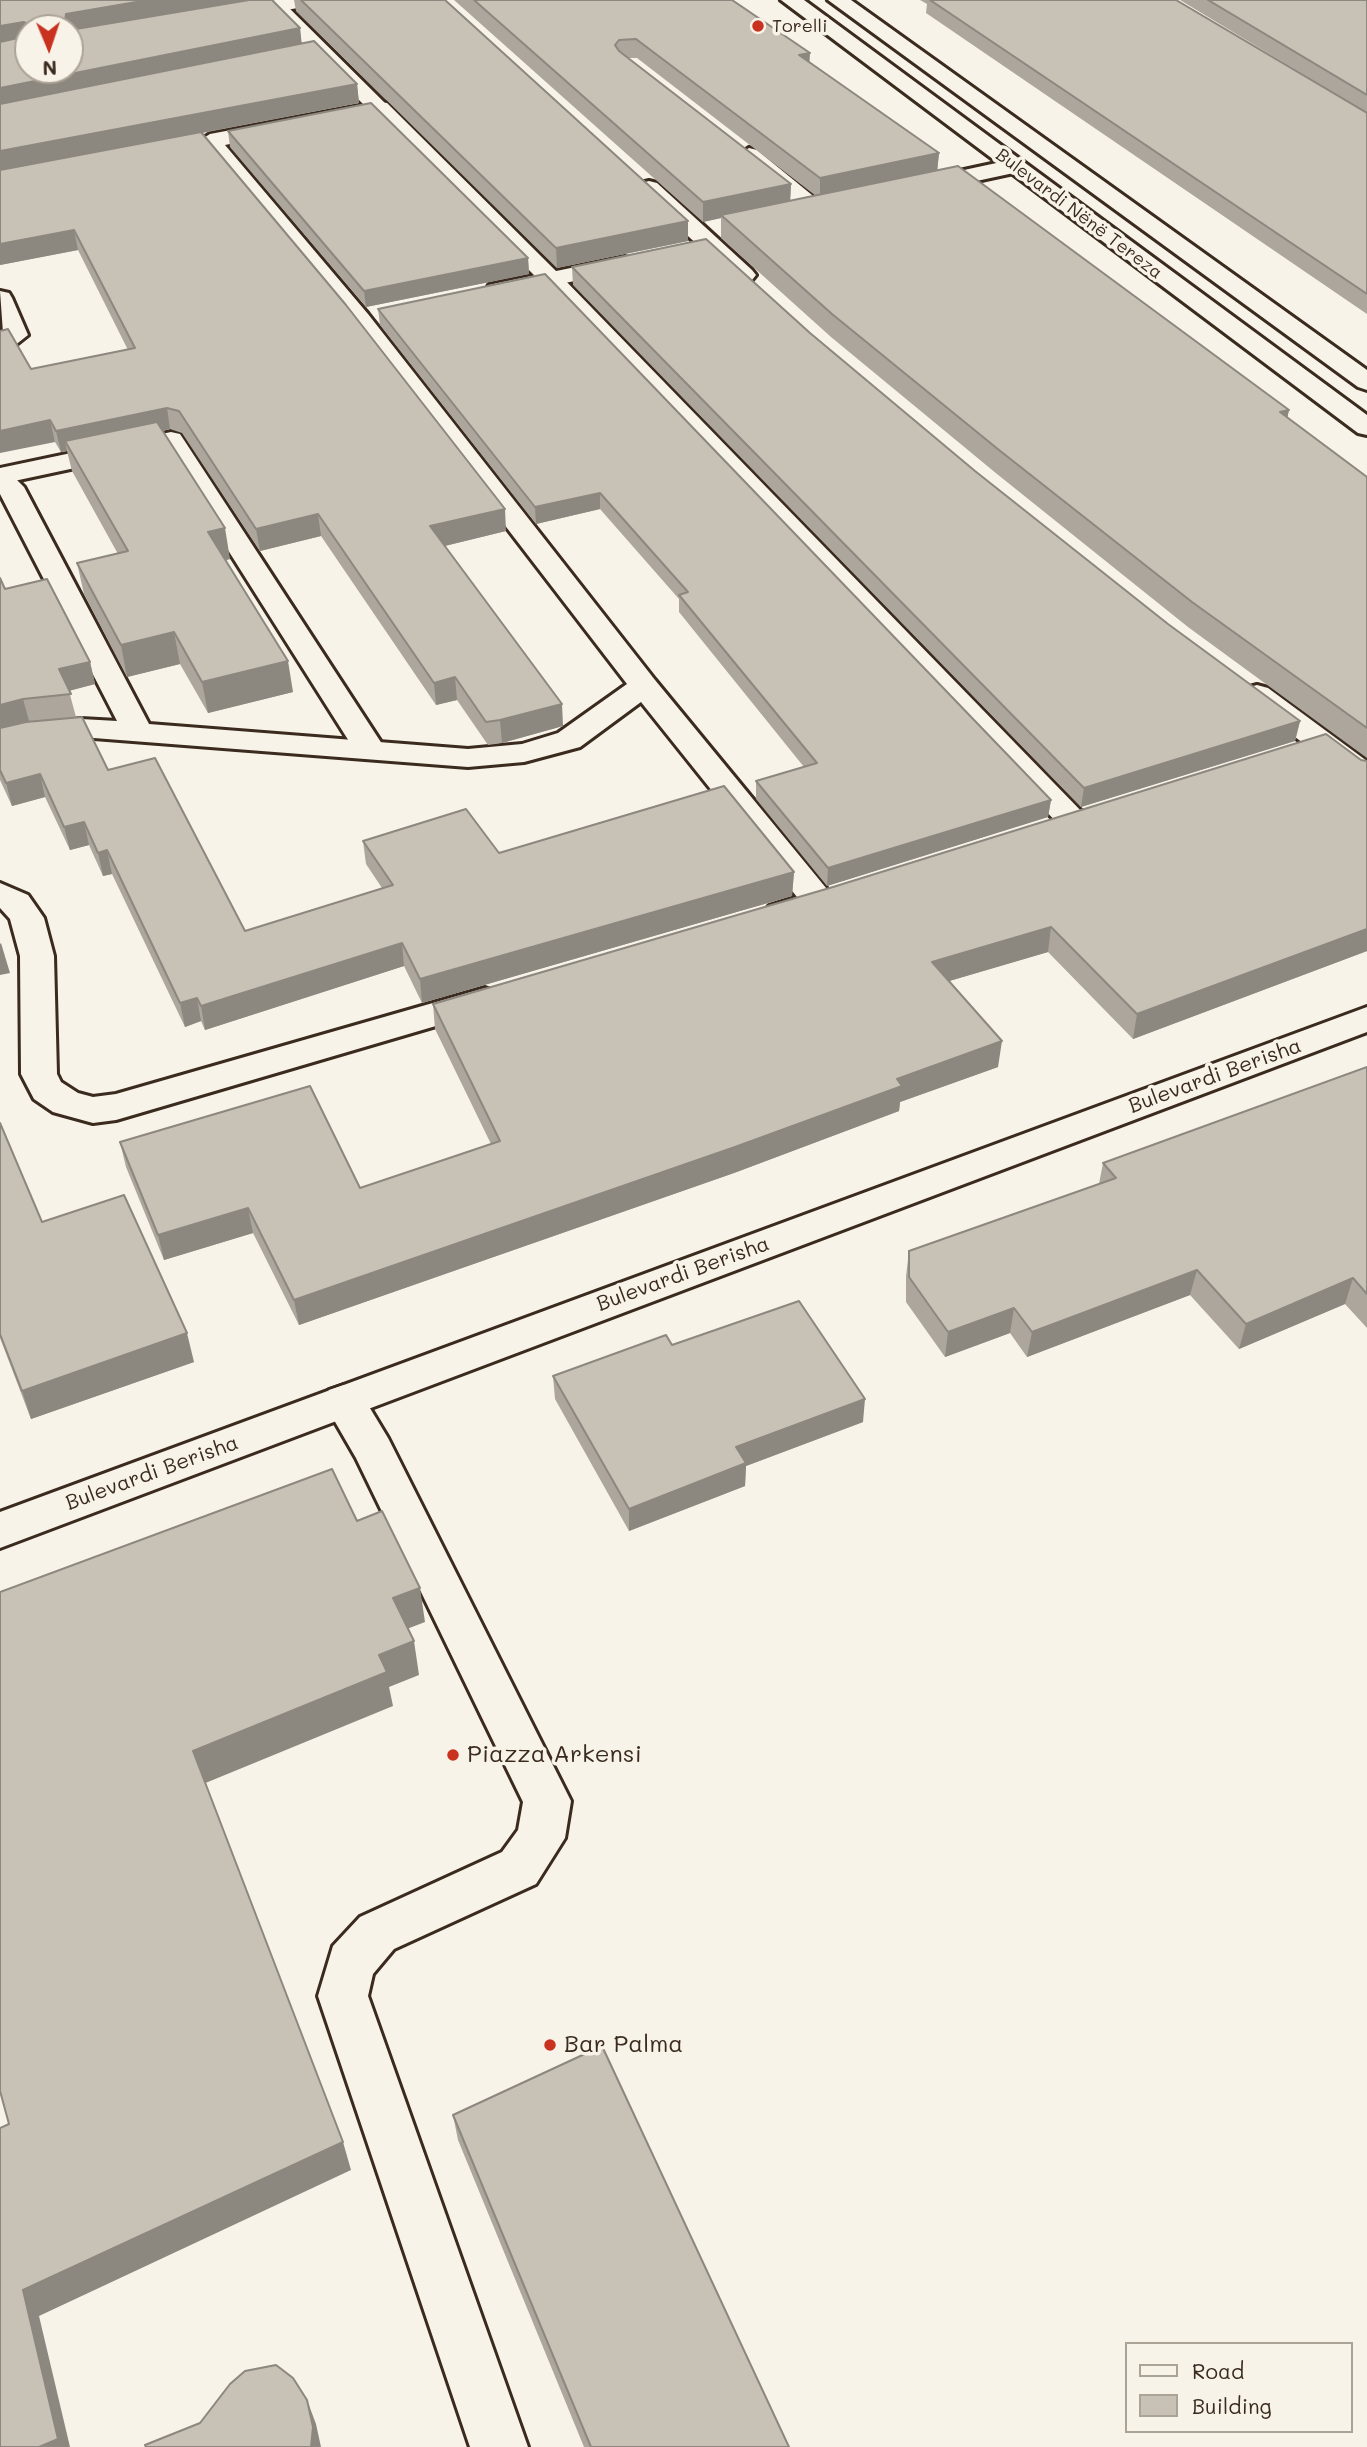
<!DOCTYPE html>
<html>
<head>
<meta charset="utf-8">
<style>
  body { margin:0 }
  #map { position:relative; width:1367px; height:2447px; overflow:hidden; background:#f7f3e8; font-family:Mali,sans-serif }
  canvas { display:block }
  .legend { position:absolute; left:1125px; top:2342px; width:228px; height:91px; box-sizing:border-box; background:#f7f3e8; border:2px solid #aca397; margin:0; padding:9px 12px; list-style:none; font-size:21px; color:#3b2a1e }
  .legend li { display:flex; align-items:center; gap:14px; height:35px }
  .legend b { width:35px; border:2px solid #aca397 }
  .north { position:absolute; left:14px; top:14px; width:70px; height:70px; box-sizing:border-box; background:#f7f3e8; border:2px solid #aca397; border-radius:50%; rotate:178deg; font-size:19px; font-weight:700; line-height:28px; text-align:center; color:#3b2a1e }
  .north::after { content:''; display:block; margin:auto; width:24px; height:32px; background:#c8321e; clip-path:polygon(50% 0,100% 100%,50% 72%,0 100%) }
</style>
</head>
<body>
<div id="map">
<canvas width="1367" height="2447"></canvas>
<ul class="legend">
<li><b style="height:9px;background:#f7f3e8"></b>Road</li>
<li><b style="height:19px;background:#c8c1b6"></b>Building</li>
</ul>
<div class="north">N</div>
</div>
<script>
const c = document.querySelector('canvas').getContext('2d');
c.lineJoin = 'round';
function toPath(rows) {
  const path = new Path2D();
  for (const r of rows) {
    path.moveTo(r[0], r[1]);
    for (let i = 2; i < r.length; i += 2) path.lineTo(r[i], r[i + 1]);
  }
  return path;
}
function strokePath(path, color, width, dash) {
  c.strokeStyle = color;
  c.lineWidth = width;
  c.lineCap = dash ? 'butt' : 'round';
  c.setLineDash(dash || []);
  c.stroke(path);
}
function fill(path, color) {
  c.fillStyle = color;
  c.fill(path, 'evenodd');
}
function label(font, color, halo, rows, align = 'center') {
  c.font = font + ' Mali,sans-serif';
  c.lineWidth = 7;
  c.setLineDash([]);
  c.textBaseline = 'middle';
  c.strokeStyle = halo;
  c.fillStyle = color;
  for (const [text, x, y, turn = 0] of rows) {
    c.save();
    c.translate(x, y);
    c.rotate((+turn || 0) * Math.PI / 180);
    c.textAlign = isNaN(turn) ? turn : align;
    if (halo) c.strokeText(text, 0, 0);
    c.fillText(text, 0, 0);
    c.restore();
  }
}
const lane = toPath([
  [379,102,387,103,559,274,1085,815,1090,822,1085,829,1074,832,1063,829,543,284,371,113,368,108,379,102],
  [171,432,180,434,184,440,386,750,381,757,370,759,359,757,164,449,0,484,0,468,171,432],
  [344,1385,359,1390,388,1438,571,1801,565,1838,536,1884,394,1949,373,1974,368,1996,528,2447,470,2447,318,1996,333,1946,360,1917,502,1852,518,1830,523,1802,356,1458,323,1401,329,1390,344,1385]
]);
const street = toPath([
  [276,0,283,2,390,108,379,114,225,145,368,314,655,680,831,894,836,902,831,910,781,925,769,922,764,914,769,906,797,897,641,702,580,747,524,762,468,767,81,737,31,742,0,750,0,731,29,724,81,719,117,721,0,494,0,471,10,473,24,487,149,724,468,749,522,744,558,733,627,684,350,324,199,141,210,134,364,105,269,10,266,6,269,2,276,0],
  [749,148,757,150,823,204,826,209,823,214,807,214,741,160,738,155,749,148],
  [1015,159,1023,161,1026,166,1023,171,921,193,910,186,913,181,1015,159],
  [649,181,657,183,752,270,756,275,752,280,736,280,641,193,638,188,641,183,649,181],
  [624,257,632,259,636,264,632,269,498,297,489,295,486,290,489,285,498,283,624,257],
  [0,291,9,293,12,298,28,335,9,350,0,352,3,333,0,291],
  [1257,685,1268,688,1367,761,1367,785,1356,783,1246,700,1242,694,1246,688,1257,685],
  [0,883,28,895,44,918,54,956,57,1074,61,1082,78,1093,93,1097,116,1094,485,988,497,992,503,1000,497,1008,116,1120,93,1123,53,1112,34,1099,21,1074,20,956,10,919,0,908,0,883]
]);
const secondary = toPath([
  [276,0,319,0,309,6,224,21,214,15,224,9,276,0],
  [1367,1007,1367,1032,0,1548,0,1512,1367,1007]
]);
const primary = toPath([
  [781,0,804,0,1367,415,1367,435,1358,433,781,0],
  [828,0,851,0,1367,370,1367,390,1358,387,828,0]
]);
const wall = toPath([
  [0,0,300,28,301,44,357,84,359,103,202,133,506,531,445,546,563,726,502,743,488,745,457,700,436,705,321,536,260,551,182,433,170,429,163,431,230,559,226,560,293,692,208,713,180,664,127,677,84,594,77,563,118,554,72,471,67,451,61,452,55,442,31,369,128,350,78,250,0,265],
  [294,0,445,0,688,241,557,268,296,11],
  [454,0,732,0,809,62,939,153,937,171,1289,410,1287,417,1367,477,1367,758,1188,627,997,474,831,337,721,238,721,218,703,222],
  [628,58,637,58,816,196,790,201,791,184],
  [920,0,1176,0,1367,113,1367,314,926,13,927,4],
  [1180,0,1367,0,1367,113],
  [228,131,528,258,529,274,366,307,230,147],
  [572,267,810,333,975,471,1168,624,1300,721,1295,741,1081,807,573,285],
  [378,309,1051,800,1048,817,827,886,756,799,756,781,804,767,679,612,679,599,600,509,536,524,380,325],
  [0,578,5,589,90,662,95,684,69,691,76,717,28,722,108,770,245,931,382,888,366,864,363,841,499,853,794,872,792,896,422,1003,404,966,205,1030,201,1021,185,1027,112,874,103,876,89,845,70,850,45,797,12,806,0,780],
  [1361,760,1367,761,1367,951,1133,1039,1048,952,949,981,998,1067,900,1102,899,1111,734,1173,299,1325,253,1233,164,1260,126,1167,120,1142,360,1188,491,1144,435,1029,433,1004],
  [1367,1067,1367,1328,1345,1304,1239,1349,1190,1295,1027,1357,1010,1333,945,1357,906,1302,906,1276,909,1251,1099,1184,1103,1163],
  [0,1123,42,1222,194,1362,31,1419,0,1338],
  [672,1345,863,1422,746,1466,745,1486,629,1531,555,1399,553,1376],
  [453,2115,789,2447,584,2447,458,2140]
]);
const shadedWall = toPath([
  [148,0,259,0,70,32,70,28,64,28,66,14],
  [24,22,28,40,0,46,0,26],
  [300,28,302,46,0,108,0,88],
  [810,53,809,72,799,55],
  [357,84,359,103,0,171,0,151],
  [939,153,937,173,820,198,820,178],
  [791,184,790,204,721,215,721,218,703,222,703,202],
  [688,221,688,241,557,268,556,248],
  [74,230,78,250,0,265,0,244],
  [528,258,529,274,366,307,364,291],
  [167,408,170,429,71,450,65,441,67,451,61,452,56,431],
  [1289,410,1284,434,1280,412],
  [50,420,55,442,0,453,0,431],
  [600,493,600,509,536,524,535,507],
  [505,509,506,531,432,549,430,526],
  [318,514,321,536,260,551,256,529],
  [225,528,230,559,214,563,208,532],
  [174,632,180,664,127,677,121,645],
  [288,661,293,692,208,713,202,682],
  [90,662,95,684,64,692,59,669],
  [455,677,457,700,436,705,434,683],
  [23,699,29,721,0,729,0,705],
  [562,704,563,726,502,743,500,720],
  [1300,721,1295,741,1081,807,1084,788],
  [40,774,45,797,12,806,6,783],
  [1051,800,1048,817,827,886,828,868],
  [84,822,89,845,70,850,64,827],
  [107,850,112,874,103,876,98,853],
  [794,872,792,896,422,1003,420,979],
  [1051,927,1048,952,929,987,932,962],
  [1367,929,1367,951,1133,1039,1137,1014],
  [1,943,10,973,0,975,0,944],
  [402,943,404,966,205,1030,201,1006],
  [197,998,201,1021,185,1027,180,1003],
  [1002,1041,998,1067,900,1102,899,1111,734,1173,299,1325,294,1300],
  [248,1208,253,1233,164,1260,158,1235],
  [1197,1270,1190,1295,1027,1357,1032,1332],
  [1353,1278,1345,1304,1239,1349,1246,1324],
  [1014,1308,1010,1333,945,1357,948,1332],
  [187,1333,194,1362,31,1419,22,1391],
  [865,1399,863,1422,746,1466,745,1486,629,1531,629,1509,736,1447],
  [420,1588,425,1622,399,1632,393,1598],
  [414,1641,419,1675,389,1687,393,1706,203,1784,193,1751,379,1655],
  [343,2142,351,2170,39,2316,70,2447,39,2447,23,2290],
  [307,2400,316,2424,321,2447,311,2447]
]);
const building = toPath([
  [0,0,148,0,66,14,64,28,28,28,28,70,70,70,70,30,249,0,272,0,300,28,0,88,0,42,27,36,27,24,24,22,0,26,0,0],
  [301,0,445,0,688,221,556,248,301,0],
  [474,0,732,0,810,53,799,55,939,153,820,178,636,39,619,40,615,45,619,51,791,184,703,202,474,0],
  [930,0,1176,0,1367,113,1367,294,930,0],
  [1208,0,1367,0,1367,95,1208,0],
  [314,41,357,84,0,151,0,104,314,41],
  [371,103,528,258,364,291,228,131,371,103],
  [201,132,346,305,505,509,430,526,562,704,500,720,486,722,455,677,434,683,318,514,256,529,179,411,167,408,56,431,50,420,0,431,0,331,8,329,31,369,135,348,74,230,0,244,0,170,201,132],
  [958,166,1289,410,1280,412,1367,477,1367,728,1192,602,999,450,832,314,721,215,958,166],
  [706,239,810,333,975,471,1168,624,1300,721,1084,788,572,267,706,239],
  [545,274,1051,800,828,868,756,781,817,763,679,595,688,592,600,493,535,507,378,309,545,274],
  [157,422,225,528,208,532,288,661,202,682,174,632,121,645,77,563,128,551,65,441,157,422],
  [0,578,5,589,47,579,90,662,59,669,71,694,23,699,0,705,0,578],
  [82,717,108,770,155,758,245,931,393,885,363,841,466,809,499,853,724,786,794,872,420,979,402,943,201,1006,197,998,180,1003,107,850,98,853,84,822,64,827,40,774,6,783,0,770,0,728,26,722,82,717],
  [1326,734,1361,760,1367,761,1367,929,1137,1014,1051,927,932,962,1002,1041,897,1079,902,1086,735,1147,294,1300,248,1208,158,1235,120,1142,310,1086,360,1188,500,1141,433,1004,833,887,1326,734],
  [1367,1067,1367,1294,1353,1278,1246,1324,1197,1270,1032,1332,1014,1308,948,1332,909,1277,909,1251,1116,1178,1103,1163,1367,1067],
  [0,1123,42,1222,124,1195,187,1333,22,1391,0,1334,0,1123],
  [799,1301,865,1399,736,1447,746,1463,629,1509,553,1376,666,1335,672,1345,799,1301],
  [332,1469,357,1521,382,1511,420,1588,393,1598,414,1641,379,1655,387,1672,193,1751,343,2142,23,2290,58,2439,39,2447,0,2447,0,2128,9,2124,0,2091,0,1592,332,1469],
  [602,2046,789,2447,591,2447,453,2115,602,2046],
  [276,2365,293,2378,307,2400,313,2427,311,2447,146,2447,145,2445,200,2423,230,2384,245,2371,276,2365]
]);
const markers = [
  [758,26,7,"#c8321e"],
  [453,1755,7,"#c8321e"],
  [550,2045,7,"#c8321e"]
];
const farPoinames = [
  ["Torelli",772,26]
];
const farStreetnames = [
  ["Bulevardi Nënë Tereza",1079,214,37]
];
const streetNames = [
  ["Bulevardi Berisha",1215,1076,-20],
  ["Bulevardi Berisha",683,1274,-20],
  ["Bulevardi Berisha",152,1473,-20]
];
const nearPoinames = [
  ["Piazza Arkensi",467,1755],
  ["Bar Palma",564,2045]
];
strokePath(lane, '#3b2a1e', 6);
strokePath(street, '#3b2a1e', 6);
strokePath(secondary, '#3b2a1e', 6);
strokePath(primary, '#3b2a1e', 6);
fill(lane, '#f7f3e8');
fill(street, '#f7f3e8');
fill(secondary, '#f7f3e8');
fill(primary, '#f7f3e8');
fill(wall, '#aca69d');
fill(shadedWall, '#8c877f');
fill(building, '#c8c1b6');
strokePath(building, '#8c877f', 2);
for (const [x, y, r, color] of markers) {
  const dot = new Path2D();
  dot.arc(x, y, r, 0, 2 * Math.PI);
  c.fillStyle = color;
  c.fill(dot);
  strokePath(dot, '#f7f3e8', 2.5);
}
label('18px', '#3b2a1e', '#f7f3e8', farPoinames, 'left');
label('18px', '#3b2a1e', '#f7f3e8', farStreetnames);
label('21px', '#3b2a1e', '#f7f3e8', streetNames);
label('24px', '#3b2a1e', '#f7f3e8', nearPoinames, 'left');
</script>
</body>
</html>
